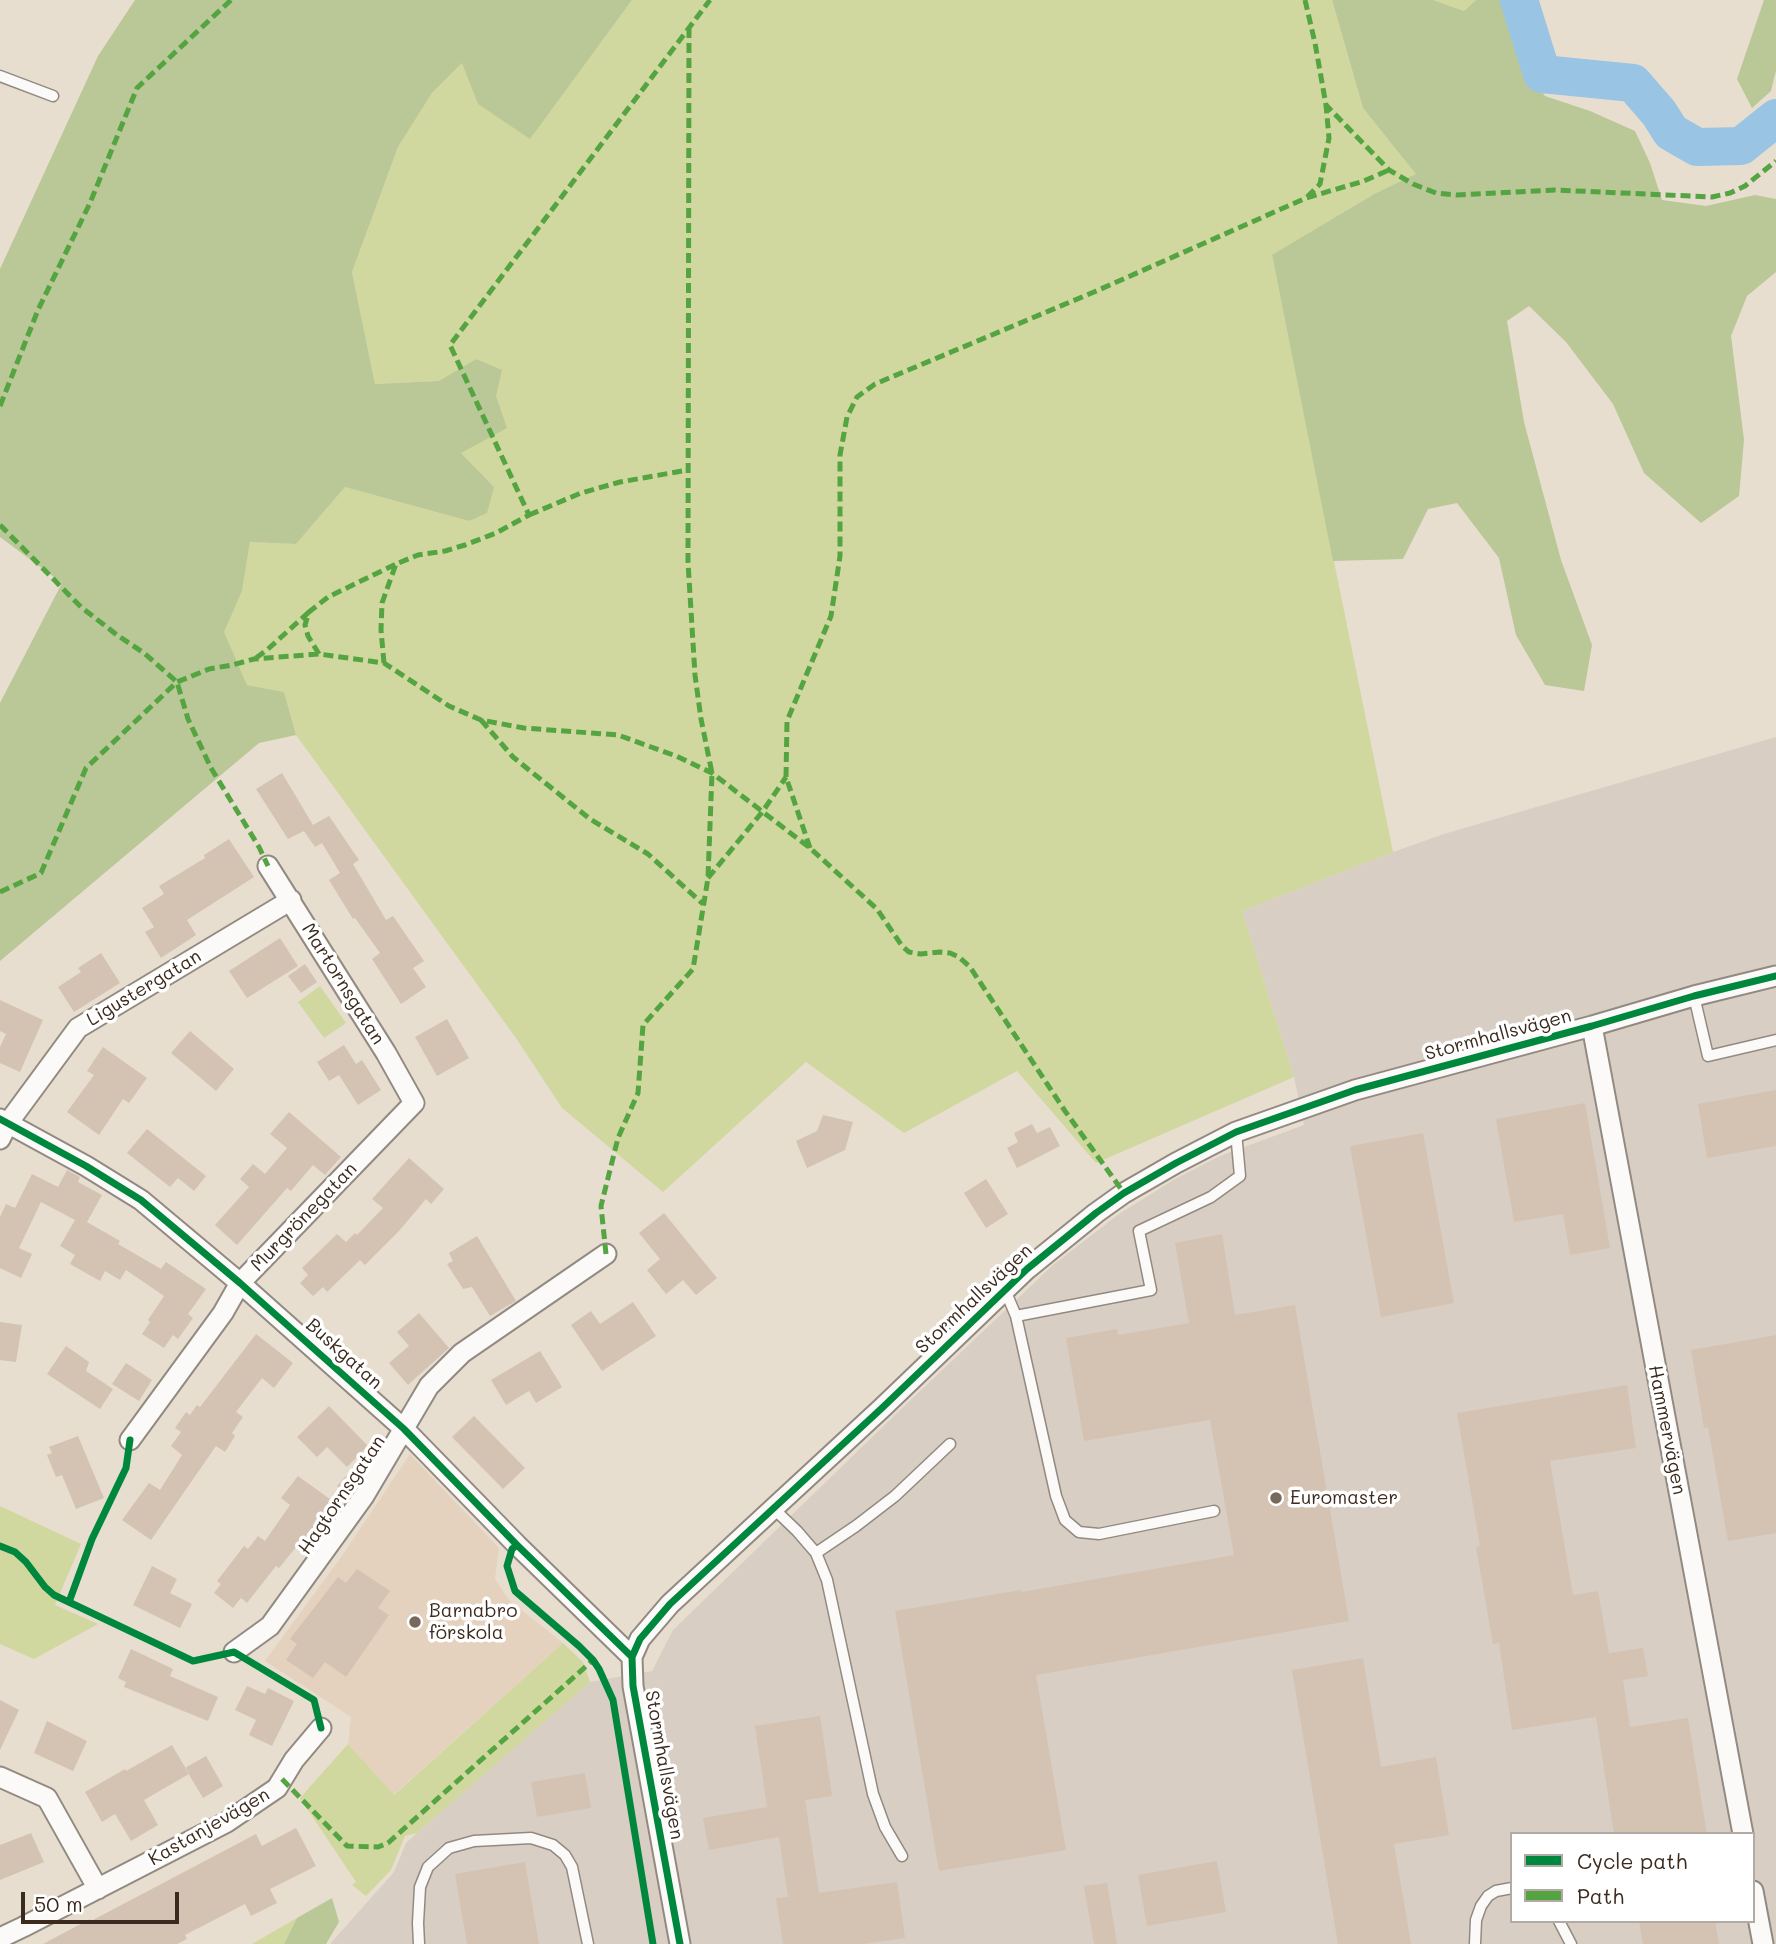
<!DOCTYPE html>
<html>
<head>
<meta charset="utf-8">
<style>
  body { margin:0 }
  #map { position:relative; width:1776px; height:1944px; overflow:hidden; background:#e7decf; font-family:Mali,sans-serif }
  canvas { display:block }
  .legend { position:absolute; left:1510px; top:1832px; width:245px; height:91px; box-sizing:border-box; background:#fff; border:2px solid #b1aaa5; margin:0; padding:9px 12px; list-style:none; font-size:21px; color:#3b2a1e }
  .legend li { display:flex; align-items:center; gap:14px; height:35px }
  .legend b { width:35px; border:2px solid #b1aaa5 }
  .scale { position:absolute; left:21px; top:1892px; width:158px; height:32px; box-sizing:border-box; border:4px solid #3b2a1e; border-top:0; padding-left:9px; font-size:21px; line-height:24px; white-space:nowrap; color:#3b2a1e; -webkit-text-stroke:5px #fff; paint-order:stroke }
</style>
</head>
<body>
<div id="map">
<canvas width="1776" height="1944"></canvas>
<ul class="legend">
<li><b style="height:9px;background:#00873e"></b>Cycle path</li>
<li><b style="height:9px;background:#54a441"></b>Path</li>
</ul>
<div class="scale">50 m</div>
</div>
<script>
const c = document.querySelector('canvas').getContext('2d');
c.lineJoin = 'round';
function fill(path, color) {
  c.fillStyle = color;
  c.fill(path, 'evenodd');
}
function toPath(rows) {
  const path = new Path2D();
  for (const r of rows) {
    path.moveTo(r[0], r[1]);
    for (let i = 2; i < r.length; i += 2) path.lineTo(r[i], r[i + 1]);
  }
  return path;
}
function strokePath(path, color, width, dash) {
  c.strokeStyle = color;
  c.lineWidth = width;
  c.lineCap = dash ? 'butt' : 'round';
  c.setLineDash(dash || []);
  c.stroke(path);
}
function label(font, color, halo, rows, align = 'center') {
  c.font = font + ' Mali,sans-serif';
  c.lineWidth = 7;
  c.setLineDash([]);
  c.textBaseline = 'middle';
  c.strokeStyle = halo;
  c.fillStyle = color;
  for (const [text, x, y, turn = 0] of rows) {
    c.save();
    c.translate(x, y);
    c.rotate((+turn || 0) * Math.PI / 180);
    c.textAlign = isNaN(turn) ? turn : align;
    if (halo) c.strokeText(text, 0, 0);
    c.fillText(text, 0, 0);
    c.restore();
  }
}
const built = toPath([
  [410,1454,499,1548,495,1579,509,1600,563,1643,393,1795,348,1744,351,1717,265,1661,344,1553]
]);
const industrial = toPath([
  [1776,737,1776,1944,330,1944,394,1872,406,1843,540,1724,590,1682,652,1671,673,1630,898,1412,1053,1265,1119,1214,1175,1179,1220,1156,1304,1125,1294,1077,1242,911,1393,852,1444,834],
  [1512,1834,1753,1834,1753,1921,1512,1921]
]);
const green = toPath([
  [632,0,1332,0,1363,108,1417,174,1376,193,1272,256,1393,852,1242,911,1294,1077,1096,1163,1017,1071,904,1133,806,1062,663,1192,562,1108,516,1038,296,735,284,692,247,685,223,632,242,591,250,542,296,544,345,487,469,521,494,487,461,453,476,359,440,381,375,384,352,272,398,147,432,93,463,62,478,104,530,138],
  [1433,0,1476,0,1464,11],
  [320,986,346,1023,324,1038,298,1002],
  [0,1506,81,1544,55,1605,98,1624,34,1659,0,1644],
  [563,1643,583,1662,590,1682,417,1833,405,1836,391,1870,366,1896,352,1885,356,1882,300,1798,348,1744,394,1795],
  [297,1918,284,1944,252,1944]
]);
const forest = toPath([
  [135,0,632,0,530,139,478,104,462,63,432,93,398,147,352,272,375,384,439,381,476,359,502,370,496,396,507,428,461,453,494,487,487,513,469,521,345,487,296,544,250,542,242,591,224,632,247,685,284,692,296,735,259,743,0,961,0,703,62,583,0,537,0,269,98,56],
  [1332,0,1433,0,1464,11,1476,0,1506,0,1519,60,1545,96,1590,111,1635,131,1650,163,1662,200,1706,206,1755,195,1776,199,1776,272,1747,296,1731,336,1744,440,1739,496,1701,523,1644,473,1613,404,1566,342,1529,306,1507,321,1524,422,1561,560,1592,645,1584,691,1545,685,1516,635,1499,558,1457,503,1428,509,1403,559,1333,561,1272,255,1376,193,1416,174,1363,108],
  [1764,0,1776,0,1776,71,1771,91,1752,108,1737,79],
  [332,1898,339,1922,326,1944,284,1944,297,1918]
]);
const river = toPath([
  [1519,0,1542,74,1633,83,1659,113,1671,132,1697,147,1741,146,1776,118]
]);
const building = toPath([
  [282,773,313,825,329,816,359,860,353,864,386,920,393,916,424,961,413,968,426,987,401,1004,372,959,380,953,355,918,353,919,329,880,340,873,322,843,315,847,304,831,288,839,256,789],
  [229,839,254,877,187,920,196,935,161,958,145,932,154,927,142,908,164,894,159,886,205,858,204,855],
  [280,938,298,966,247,998,229,971],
  [101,953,120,983,74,1012,58,987,81,972,78,968],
  [305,964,317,982,301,993,288,976],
  [0,1000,43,1020,20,1072,0,1063,0,1047,6,1034,0,1031],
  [447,1019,469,1058,437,1076,415,1037],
  [190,1031,234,1069,216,1091,171,1053],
  [344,1045,356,1064,362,1060,381,1090,358,1105,339,1075,329,1081,317,1062],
  [103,1047,147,1078,129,1103,123,1099,99,1135,67,1112,94,1075,87,1071],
  [1776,1090,1776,1146,1707,1158,1698,1104],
  [1585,1103,1610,1248,1570,1255,1563,1214,1514,1222,1496,1119],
  [289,1112,341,1157,325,1175,313,1165,291,1191,287,1188,237,1245,215,1225,249,1187,240,1179,253,1164,265,1174,287,1148,270,1134],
  [823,1115,853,1122,845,1150,807,1168,796,1141,817,1131],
  [1032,1124,1037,1133,1050,1127,1060,1146,1017,1168,1007,1148,1018,1142,1014,1133],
  [147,1129,206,1176,194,1191,178,1178,170,1187,127,1153],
  [1423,1133,1454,1303,1381,1317,1350,1146],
  [409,1158,444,1189,431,1204,426,1199,399,1231,365,1265,360,1260,327,1292,323,1287,313,1296,300,1283,308,1275,302,1268,337,1234,346,1242,355,1233,357,1235,383,1208,372,1199],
  [67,1170,80,1177,78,1182,102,1195,87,1222,120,1241,118,1244,161,1269,166,1262,206,1289,188,1314,193,1318,178,1339,173,1335,164,1348,142,1334,150,1322,148,1320,164,1296,126,1270,120,1280,105,1271,100,1281,70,1264,75,1255,60,1246,75,1220,41,1202,19,1248,32,1254,21,1278,0,1268,0,1217,6,1204,15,1208,32,1174,58,1187],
  [986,1179,1008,1214,986,1228,964,1193],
  [664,1213,717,1278,696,1295,683,1280,666,1294,647,1270,660,1259,639,1233],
  [1222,1234,1235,1315,1295,1305,1349,1621,1036,1675,1066,1850,939,1871,895,1611,1021,1590,1022,1592,1234,1555,1210,1420,1084,1441,1066,1338,1117,1329,1118,1335,1189,1323,1175,1243],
  [477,1236,516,1301,490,1316,472,1287,463,1289,447,1264,453,1261,449,1253],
  [633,1302,656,1336,602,1371,571,1325,591,1311,600,1324],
  [419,1313,449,1348,408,1385,389,1363,409,1346,397,1332],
  [0,1322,22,1325,16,1362,0,1360],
  [256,1334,293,1363,274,1388,262,1378,236,1412,243,1417,232,1433,235,1436,225,1452,216,1446,151,1540,122,1520,149,1483,160,1490,182,1455,171,1446,181,1432,175,1428,186,1412,190,1415,197,1405,200,1407],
  [1776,1335,1776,1533,1728,1541,1708,1427,1704,1428,1691,1350],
  [66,1346,89,1362,86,1371,113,1389,100,1409,47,1374],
  [540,1351,562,1387,536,1403,529,1391,506,1405,491,1380],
  [126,1363,152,1380,139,1401,112,1384],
  [1627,1385,1636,1448,1550,1461,1573,1595,1598,1591,1609,1653,1643,1648,1648,1676,1623,1680,1630,1727,1688,1718,1707,1834,1614,1834,1596,1717,1512,1730,1499,1643,1493,1644,1476,1547,1480,1546,1457,1413],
  [329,1406,368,1446,347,1467,327,1447,317,1457,297,1437],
  [474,1416,525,1468,503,1489,452,1437],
  [78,1436,104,1498,76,1509,62,1475,56,1477,47,1455,52,1453,49,1447],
  [357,1464,365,1471,349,1496,337,1486],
  [298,1476,334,1502,301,1548,297,1546,279,1568,276,1566,247,1603,241,1598,233,1608,214,1593,221,1584,217,1581,244,1546,248,1549,258,1536,265,1541,290,1505,281,1498],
  [152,1566,177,1579,170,1593,192,1604,180,1628,133,1605],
  [357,1569,390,1591,378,1608,389,1615,346,1677,325,1662,313,1678,286,1660,297,1644,290,1639,338,1577,346,1583],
  [131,1649,173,1669,170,1676,218,1697,208,1721,124,1687,126,1682,118,1678],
  [1363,1658,1381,1767,1436,1757,1449,1835,1394,1844,1411,1944,1338,1944,1292,1670],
  [247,1686,265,1694,268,1688,294,1701,272,1746,249,1735,256,1720,235,1710],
  [0,1700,19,1710,0,1750],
  [820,1716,832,1796,805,1800,819,1893,897,1882,905,1938,863,1944,783,1944,776,1898,788,1897,779,1837,709,1850,703,1818,767,1807,755,1726],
  [47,1721,87,1741,73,1771,34,1753],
  [172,1745,189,1774,144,1800,158,1825,131,1841,115,1814,102,1822,85,1792,125,1769,126,1771],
  [206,1756,223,1786,203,1798,185,1768],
  [585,1773,591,1808,537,1817,531,1782],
  [296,1828,316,1866,270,1889,277,1903,251,1916,245,1904,185,1935,187,1939,177,1944,43,1944,90,1919,91,1921,256,1834,262,1846],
  [31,1833,44,1862,0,1880,0,1845],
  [1217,1861,1226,1912,1147,1926,1138,1875],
  [525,1862,539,1944,467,1944,455,1874],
  [1107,1883,1117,1944,1094,1944,1084,1886],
  [1639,1921,1715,1921,1719,1944,1643,1944]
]);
const service = toPath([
  [0,76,53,96],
  [1694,996,1708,1056,1776,1040],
  [1005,1290,1016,1316,1056,1496,1065,1520,1079,1532,1099,1534,1214,1511],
  [1016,1316,1151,1290,1139,1231,1211,1197,1240,1176,1236,1132],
  [773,1508,797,1531,816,1553,827,1580,873,1794,885,1827,902,1856],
  [816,1553,856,1526,895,1496,950,1444],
  [1559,1921,1571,1944],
  [419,1944,418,1923,420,1887,428,1867,449,1848,474,1841,531,1838,553,1845,565,1855,572,1867,588,1944],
  [1475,1944,1476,1920,1481,1906,1488,1896,1496,1891,1512,1888]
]);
const minor = toPath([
  [1592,1026,1743,1834],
  [0,1119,86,1166,141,1200,240,1283,404,1429,517,1545,632,1657],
  [0,1139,8,1123,78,1028,291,900],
  [130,1440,223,1313,240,1283,414,1103,386,1053,268,866],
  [234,1652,270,1626,364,1496,429,1386,462,1353,606,1254],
  [0,1777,47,1798,98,1889],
  [1753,1891,1763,1944],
  [0,1938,23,1927,227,1822,277,1788,294,1760,321,1728],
  [680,1944,633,1686,632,1657,640,1639,670,1604,882,1408,1027,1269,1096,1213,1124,1193,1176,1163,1236,1132,1355,1090,1592,1026,1694,996,1776,976]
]);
const quiet = toPath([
  [1305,0,1315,43,1326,105,1389,170,1413,184,1436,193,1456,195,1555,190,1712,197,1730,193,1745,186,1776,161],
  [1307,197,1320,184,1329,138,1326,105],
  [0,406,38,310,90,203,137,88,231,0],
  [529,515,581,493,620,482,688,470],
  [0,525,81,607,117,635,144,653,177,682,188,719,211,768,259,847,268,866],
  [319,654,308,636,305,625,309,612,328,597,396,564],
  [256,658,268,649,309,612],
  [384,663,381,630,382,603,396,564,418,555,445,551,465,545,496,533,529,515,450,345,710,0],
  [481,720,513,757,590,819,648,854,703,904],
  [810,848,786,777,787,721,831,616,840,556,840,455,847,417,857,397,875,384,1094,292,1306,198,1364,181,1389,170],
  [708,878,763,811,786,777],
  [0,892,41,873,86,768,177,682,209,669,232,665,254,659,319,654,384,663,449,706,481,720,524,728,618,735,676,756,712,773,810,848,877,909,902,946,909,952,921,954,940,952,950,953,959,957,970,967,1065,1111,1124,1193],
  [606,1254,601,1206,618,1138,638,1093,643,1025,693,969,708,878,712,773,701,719,695,675,688,562,689,28],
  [282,1779,347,1846,378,1847,388,1843,593,1660]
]);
const cycleway = toPath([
  [0,1119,86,1166,141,1200,240,1283,404,1429,517,1545,632,1657],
  [517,1545,512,1549,507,1566,515,1591,579,1646,593,1660,599,1669,613,1700,653,1944],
  [0,1546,15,1552,26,1562,45,1587,54,1595,193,1661,234,1652,314,1700,321,1728],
  [69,1602,92,1539,126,1468,130,1440],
  [680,1944,633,1686,632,1657,640,1639,670,1604,882,1408,1027,1269,1096,1213,1124,1193,1176,1163,1236,1132,1355,1090,1592,1026,1694,996,1776,976]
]);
const markers = [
  [1276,1498,7,"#77695c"],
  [415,1622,7,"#77695c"]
];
const streetNames = [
  ["Martornsgatan",343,984,58],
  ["Ligustergatan",144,988,-31],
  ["Stormhallsvägen",1498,1035,-15],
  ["Murgrönegatan",304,1217,-46],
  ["Stormhallsvägen",974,1299,-43],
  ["Buskgatan",344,1354,42],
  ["Hammervägen",1667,1430,79],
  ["Hagtornsgatan",342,1495,-56],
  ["Stormhallsvägen",664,1765,80],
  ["Kastanjevägen",209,1827,-30]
];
const poiNames = [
  ["Euromaster",1290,1498],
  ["Barnabro",429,1611],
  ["förskola",429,1633]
];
fill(built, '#e5d2be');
fill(industrial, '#d9cec3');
fill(green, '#d0d89f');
fill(forest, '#bac796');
strokePath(river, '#9ac4e4', 38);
fill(building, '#d4c3b2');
strokePath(service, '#928a81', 13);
strokePath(minor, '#928a81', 23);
strokePath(service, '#fbfaf8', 10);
strokePath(minor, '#fbfaf8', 19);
strokePath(quiet, '#54a441', 5, [10, 5]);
strokePath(cycleway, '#00873e', 7);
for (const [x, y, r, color] of markers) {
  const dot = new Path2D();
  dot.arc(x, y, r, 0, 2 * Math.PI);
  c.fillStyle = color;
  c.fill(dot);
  strokePath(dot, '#fff', 2.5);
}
label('19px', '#3b2a1e', '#fff', streetNames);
label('19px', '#3b2a1e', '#fff', poiNames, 'left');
</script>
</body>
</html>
